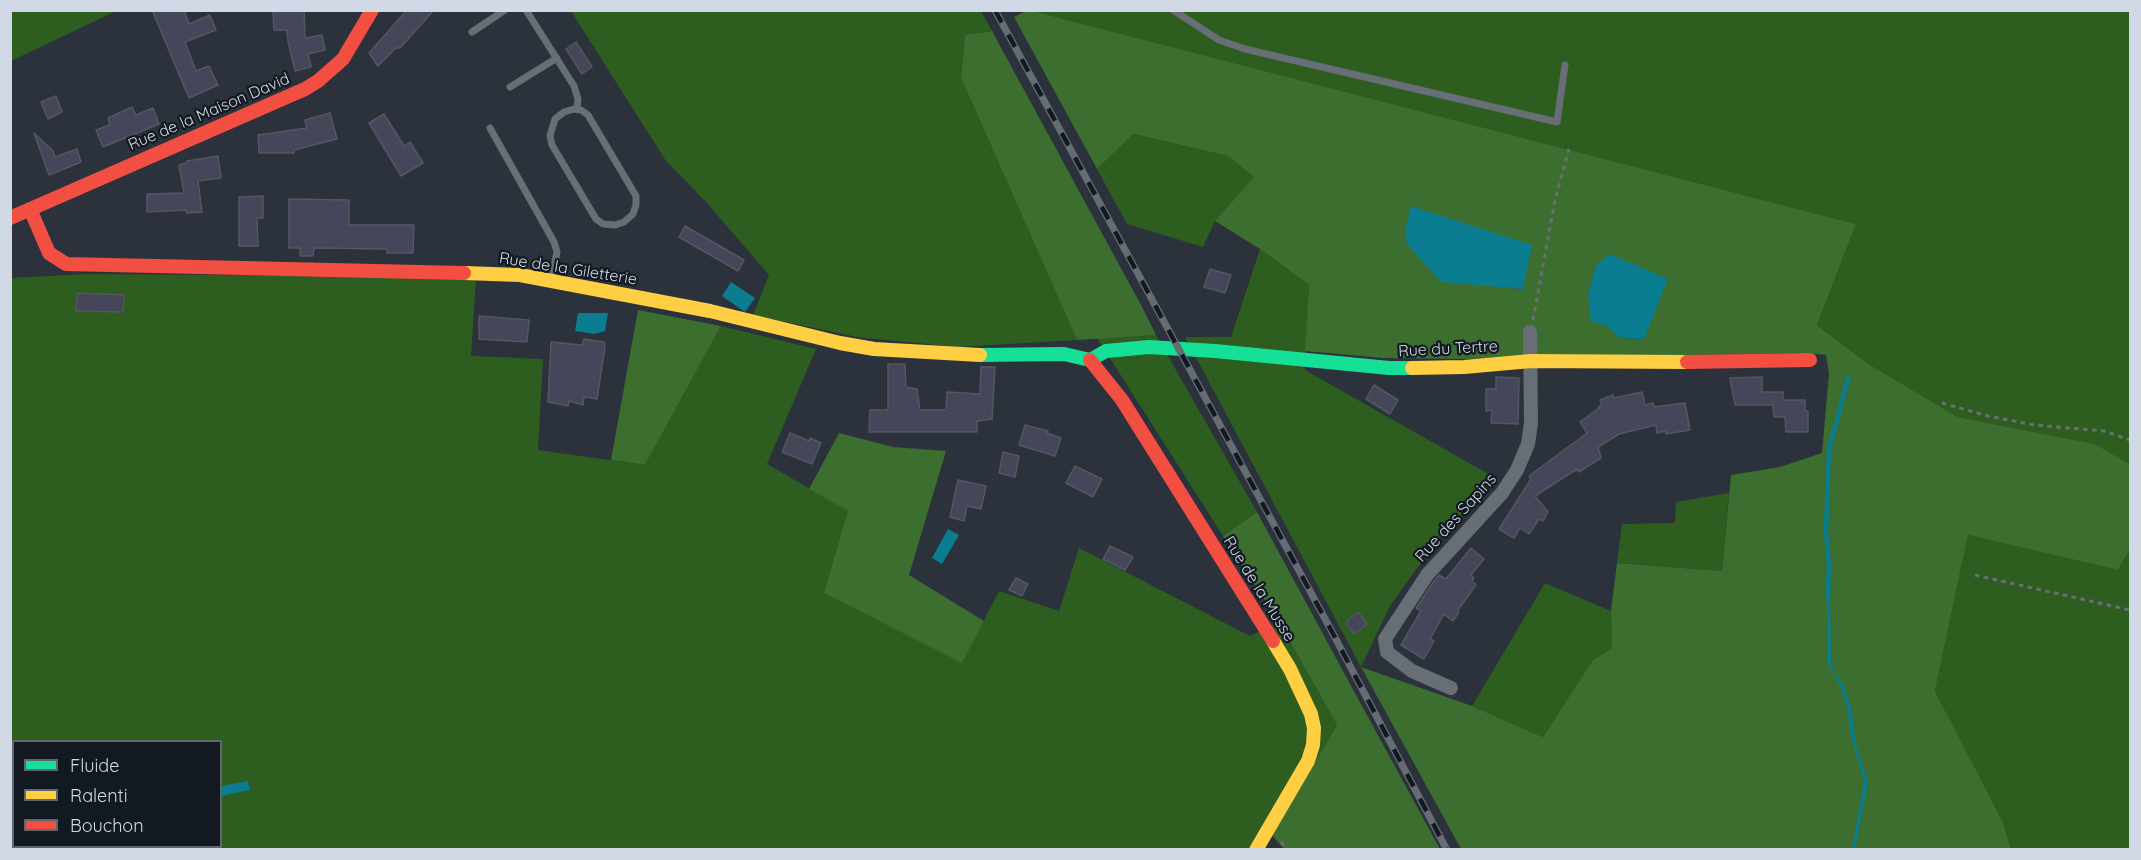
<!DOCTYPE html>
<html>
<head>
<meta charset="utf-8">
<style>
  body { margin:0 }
  #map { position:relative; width:2141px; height:860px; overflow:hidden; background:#2b323c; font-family:Quicksand,sans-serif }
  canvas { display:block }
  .frame { position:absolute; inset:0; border:12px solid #d0d9e5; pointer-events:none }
  .legend { position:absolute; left:12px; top:740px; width:210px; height:108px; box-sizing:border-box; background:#131921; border:2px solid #5f666f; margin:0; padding:8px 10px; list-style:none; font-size:18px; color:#d0d9e5 }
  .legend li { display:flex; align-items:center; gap:12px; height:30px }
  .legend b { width:30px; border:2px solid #5f666f }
</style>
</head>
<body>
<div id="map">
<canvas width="2141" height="860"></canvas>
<div class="frame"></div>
<ul class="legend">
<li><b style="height:8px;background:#16e098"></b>Fluide</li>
<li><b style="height:8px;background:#ffcf43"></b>Ralenti</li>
<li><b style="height:8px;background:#f24e42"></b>Bouchon</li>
</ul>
</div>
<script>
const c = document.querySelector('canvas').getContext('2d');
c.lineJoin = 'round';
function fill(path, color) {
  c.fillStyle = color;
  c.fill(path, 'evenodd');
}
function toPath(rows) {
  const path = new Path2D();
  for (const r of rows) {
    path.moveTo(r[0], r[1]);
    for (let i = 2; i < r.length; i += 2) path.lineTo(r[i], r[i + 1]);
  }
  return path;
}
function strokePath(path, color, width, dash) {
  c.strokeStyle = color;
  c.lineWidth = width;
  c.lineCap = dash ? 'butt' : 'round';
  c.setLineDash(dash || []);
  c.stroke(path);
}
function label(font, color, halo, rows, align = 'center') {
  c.font = font + ' Quicksand,sans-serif';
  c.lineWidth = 4.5;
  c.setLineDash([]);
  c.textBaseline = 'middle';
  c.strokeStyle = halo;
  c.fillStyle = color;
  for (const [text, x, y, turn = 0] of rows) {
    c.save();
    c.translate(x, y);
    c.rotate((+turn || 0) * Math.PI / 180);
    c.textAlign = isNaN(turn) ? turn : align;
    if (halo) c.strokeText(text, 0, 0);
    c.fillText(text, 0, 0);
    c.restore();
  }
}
const green = toPath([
  [11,10,116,10,116,11,11,61],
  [571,11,981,11,992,31,965,35,961,78,1077,340,957,347,857,337,753,315,769,275,707,203,666,161],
  [1033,11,2130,11,2130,464,2095,444,1958,417,1867,363,1817,325,1856,224],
  [1132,134,1228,156,1255,177,1215,221,1203,247,1127,224,1097,169],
  [1260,249,1309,285,1305,370,1499,480,1435,543,1390,606,1361,667,1185,337,1231,337],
  [86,274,476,277,471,356,543,359,538,450,645,465,721,326,816,349,767,464,848,511,962,663,999,591,1059,611,1079,548,1250,636,1279,622,1337,725,1272,835,1248,849,1051,850,1047,847,1046,850,11,850,11,278],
  [14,742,220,742,220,846,14,846],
  [1156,335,1257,512,1223,536,1097,338],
  [1729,493,1722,571,1617,563,1622,524,1675,523,1676,502],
  [1968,535,2118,570,2130,549,2130,849,2011,849,2003,822,1935,691],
  [1545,583,1611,611,1612,648,1592,661,1543,737,1472,706]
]);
const forest = toPath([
  [1026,11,1033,11,1856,224,1817,325,1867,363,1958,417,2095,444,2130,464,2130,549,2118,570,1968,535,1935,691,2003,822,2011,849,1461,849,1361,667,1472,706,1543,737,1592,661,1612,648,1611,611,1617,563,1722,571,1731,475,1780,467,1822,453,1829,373,1826,355,1806,353,1462,359,1383,358,1305,351,1309,285,1260,249,1215,221,1254,177,1228,156,1133,134,1097,169,1014,17],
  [1412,206,1522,289,1504,287,1406,227],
  [1611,255,1653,313,1644,339,1619,338,1607,326,1588,295,1596,265],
  [992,31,1141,305,1156,335,1077,340,961,78,965,35],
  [638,310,721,326,645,465,611,460],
  [839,433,893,447,946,451,909,575,984,621,962,663,824,593,848,511,809,489],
  [1257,512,1356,695,1440,849,1284,849,1272,835,1337,725,1279,622,1223,536]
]);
const water = toPath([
  [1411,206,1532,245,1523,289,1441,282,1407,244,1405,237,1406,227],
  [1610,254,1668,279,1644,339,1619,338,1607,326,1591,321,1588,295,1596,265],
  [731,282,755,298,745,312,722,296],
  [578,313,608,313,605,331,594,334,575,331],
  [948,529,959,535,942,564,932,558],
  [1827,594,1830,594,1831,662,1835,674,1843,684,1851,708,1857,749,1868,782,1855,849,1852,849,1864,781,1851,736,1847,707,1841,688,1828,663],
  [248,781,250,790,221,796,221,786]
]);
const stream = toPath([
  [1828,600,1829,564,1826,531,1829,450,1848,378]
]);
const building = toPath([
  [152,10,184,10,189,24,210,15,216,30,185,42,196,71,209,66,218,85,189,98,152,10],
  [279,10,304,10,305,38,322,35,325,50,308,54,311,67,295,71,288,41,287,30,274,30,273,12,279,10],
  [407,10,434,10,400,48,396,48,378,66,369,53,407,10],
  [576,42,592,67,582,74,566,49,576,42],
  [56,96,62,112,48,119,41,102,56,96],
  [132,107,136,115,153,108,159,124,103,147,96,130,110,125,108,118,132,107],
  [330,113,337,139,294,150,294,153,259,153,258,135,307,128,305,120,330,113],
  [384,114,404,146,410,142,423,163,401,176,369,123,384,114],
  [34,133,53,151,55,157,77,149,81,162,49,175,34,133],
  [218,156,221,178,198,181,202,212,187,213,186,210,147,212,147,194,184,193,179,165,187,163,187,161,218,156],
  [263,196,263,218,257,218,258,246,239,246,239,197,263,196],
  [289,199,349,200,349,225,414,225,413,253,387,253,387,249,314,248,313,256,300,256,300,248,289,248,289,199],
  [685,226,744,260,738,271,679,237,685,226],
  [1210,269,1231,275,1225,293,1204,287,1210,269],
  [77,293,124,295,123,312,76,311,77,293],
  [479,316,529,320,527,342,479,339,479,316],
  [584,339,604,342,605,347,597,399,584,397,583,405,569,401,568,406,548,402,551,342,582,345,584,339],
  [888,364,905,364,906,387,917,389,920,410,946,410,947,392,980,394,981,367,995,367,992,419,977,421,977,432,869,432,870,410,888,410,888,364],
  [1496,377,1519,378,1518,424,1491,423,1492,410,1486,411,1486,389,1496,389,1496,377],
  [1762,377,1762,392,1783,392,1783,400,1805,400,1805,411,1808,411,1808,432,1786,432,1785,417,1774,417,1773,405,1735,405,1730,378,1762,377],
  [1374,385,1398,400,1390,414,1366,399,1374,385],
  [1642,392,1645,405,1653,403,1654,407,1685,403,1690,430,1666,434,1665,431,1657,433,1656,425,1619,434,1598,447,1601,458,1579,472,1577,469,1535,496,1548,512,1543,521,1539,519,1529,534,1520,528,1514,538,1499,529,1531,479,1529,476,1587,433,1580,422,1599,408,1598,407,1602,404,1600,400,1613,395,1614,398,1642,392],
  [1025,425,1048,431,1047,433,1061,438,1055,456,1019,445,1025,425],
  [790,433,809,441,810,438,821,443,812,464,782,452,790,433],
  [1003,452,1019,456,1015,477,999,473,1003,452],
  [1075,466,1102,479,1093,497,1066,483,1075,466],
  [958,480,986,486,981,509,967,506,964,521,950,517,958,480],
  [1110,546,1133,557,1125,570,1103,559,1110,546],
  [1471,548,1484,559,1471,575,1474,578,1472,581,1476,585,1458,610,1459,612,1453,621,1444,614,1430,639,1434,641,1424,659,1401,645,1421,611,1416,608,1434,581,1439,575,1446,579,1471,548],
  [1016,578,1028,584,1022,596,1009,590,1016,578],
  [1358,612,1367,624,1354,634,1346,622,1358,612]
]);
const path = toPath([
  [1533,320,1555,200,1569,149],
  [1942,403,1988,416,2034,425,2104,431,2130,440],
  [1975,575,2130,610],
  [1281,842,1288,850]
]);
const lane = toPath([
  [526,10,574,86,578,99,577,109],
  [1173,10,1219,40,1245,49,1557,122,1565,65],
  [472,32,505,10],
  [510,87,557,58],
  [574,109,581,110,588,115,636,196,636,205,633,214,624,222,615,225,603,224,596,219,552,145,550,136,555,119,564,112,574,109],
  [490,128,554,242,557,252,552,278]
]);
const street = toPath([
  [1451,688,1412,671,1387,652,1385,639,1427,575,1502,493,1517,470,1528,444,1531,423,1530,332]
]);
const fast = toPath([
  [980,355,1064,354,1090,360],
  [1090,360,1106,351,1149,347,1215,351,1389,368,1412,368]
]);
const slow = toPath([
  [464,273,520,275,710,311,840,343,874,349,980,355],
  [1412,368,1464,367,1531,361,1687,362],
  [1256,850,1308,761,1313,745,1314,728,1311,714,1290,669,1273,641]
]);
const jam = toPath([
  [30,209,49,253,66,264,464,273],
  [10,218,305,89,318,81,343,59,372,10],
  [1090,360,1122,400,1273,641],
  [1687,362,1810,360]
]);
const rail = toPath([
  [995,10,1330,628,1447,850]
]);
const streetNames = [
  ["Rue de la Maison David",209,112,-23],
  ["Rue de la Giletterie",568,269,9],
  ["Rue du Tertre",1448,349,-3],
  ["Rue des Sapins",1456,518,-48],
  ["Rue de la Musse",1259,589,58]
];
fill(green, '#2e5d20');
fill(forest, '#3c6e2f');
fill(water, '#0b7d91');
strokePath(stream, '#0b7d91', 4.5);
fill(building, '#45465a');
strokePath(building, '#545760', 1.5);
strokePath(path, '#6a6e76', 3, [4.5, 4.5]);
strokePath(lane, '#676e76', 7);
strokePath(street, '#676e76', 14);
strokePath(fast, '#16e098', 14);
strokePath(slow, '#ffcf43', 14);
strokePath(jam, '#f24e42', 14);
strokePath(rail, '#666c73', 7);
strokePath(rail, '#131921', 4.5, [14]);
label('16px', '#d0d9e5', '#131921', streetNames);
</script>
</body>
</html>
